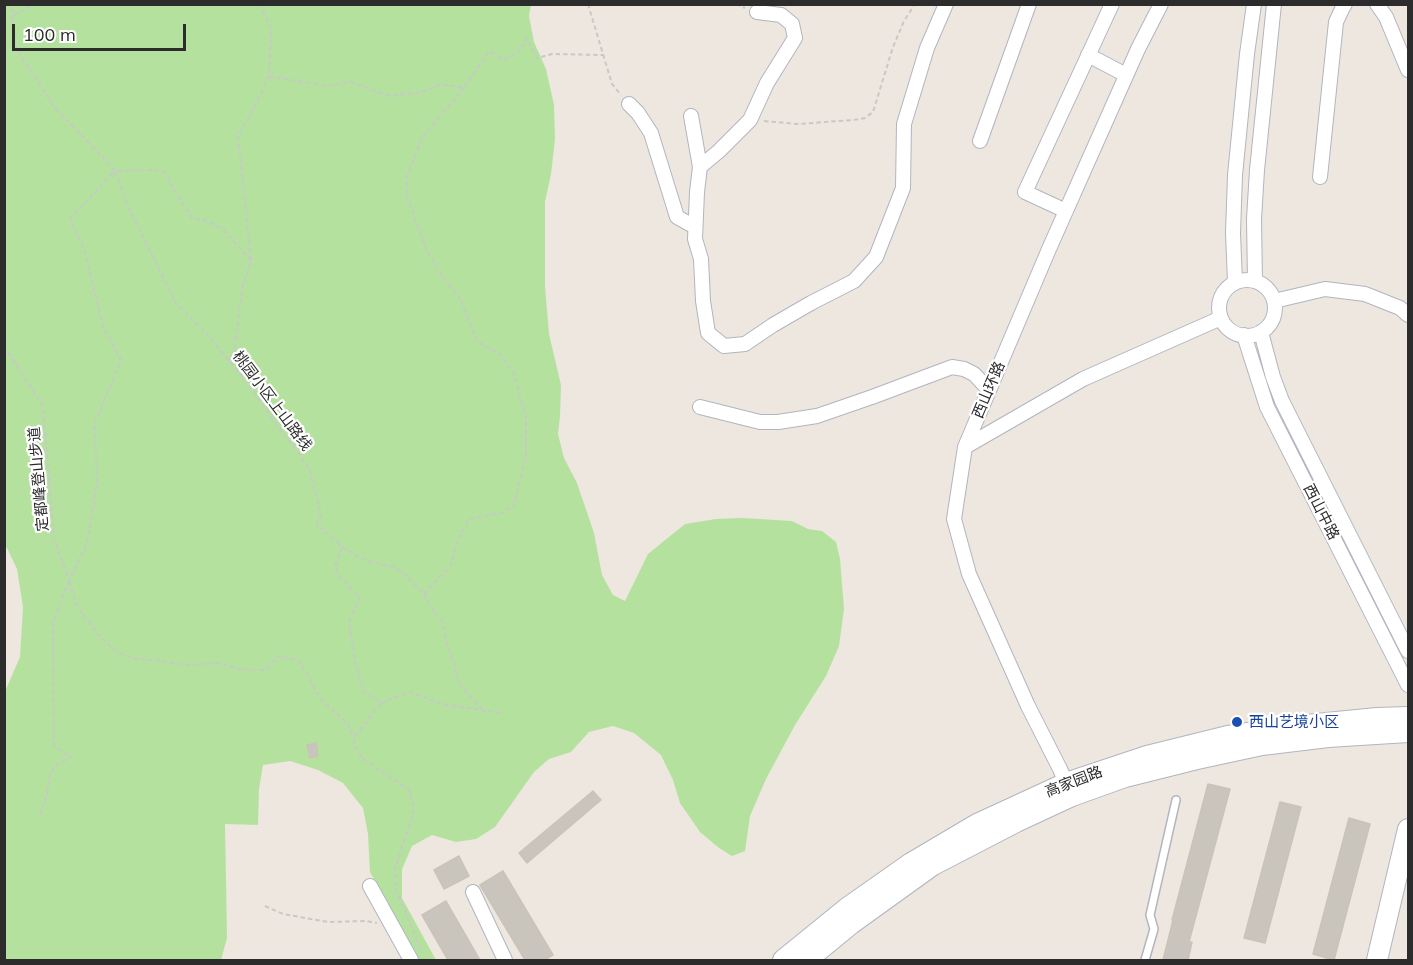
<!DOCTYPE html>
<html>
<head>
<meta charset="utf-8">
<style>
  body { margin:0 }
  #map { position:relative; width:1413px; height:965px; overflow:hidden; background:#ede7df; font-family:Mulish,sans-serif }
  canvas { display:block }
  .frame { position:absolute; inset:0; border:6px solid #2c2c2c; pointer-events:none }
  .scale { position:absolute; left:12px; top:24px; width:174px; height:27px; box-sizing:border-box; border:3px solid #2c2c2c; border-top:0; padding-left:8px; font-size:18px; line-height:21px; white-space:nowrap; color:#2c2c2c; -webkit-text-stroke:4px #fff; paint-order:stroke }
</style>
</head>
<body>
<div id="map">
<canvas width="1413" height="965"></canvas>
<div class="frame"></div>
<div class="scale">100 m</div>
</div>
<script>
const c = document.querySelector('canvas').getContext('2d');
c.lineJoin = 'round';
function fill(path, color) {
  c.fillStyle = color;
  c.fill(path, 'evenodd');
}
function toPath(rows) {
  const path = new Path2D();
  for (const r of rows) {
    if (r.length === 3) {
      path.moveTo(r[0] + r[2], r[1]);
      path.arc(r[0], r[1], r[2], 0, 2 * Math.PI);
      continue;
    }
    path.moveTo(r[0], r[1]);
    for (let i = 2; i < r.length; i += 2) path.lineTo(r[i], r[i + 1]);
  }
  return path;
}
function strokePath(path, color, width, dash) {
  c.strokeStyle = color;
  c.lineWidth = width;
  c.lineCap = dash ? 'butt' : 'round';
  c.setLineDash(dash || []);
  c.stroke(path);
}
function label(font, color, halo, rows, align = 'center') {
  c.font = font + ' Mulish,"Noto Sans SC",sans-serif';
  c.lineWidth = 4.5;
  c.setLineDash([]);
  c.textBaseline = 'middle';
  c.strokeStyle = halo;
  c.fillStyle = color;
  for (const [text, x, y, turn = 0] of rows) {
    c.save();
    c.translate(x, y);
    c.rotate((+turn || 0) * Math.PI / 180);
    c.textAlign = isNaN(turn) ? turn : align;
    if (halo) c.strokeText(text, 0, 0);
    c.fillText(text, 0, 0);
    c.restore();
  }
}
const green = toPath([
  [5,5,531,5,529,16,534,42,546,69,554,105,555,139,551,174,545,202,545,286,549,334,561,385,560,416,558,434,564,458,577,483,594,533,602,575,613,595,625,601,648,554,685,524,716,519,743,518,792,521,808,529,822,531,836,542,840,559,844,609,839,646,826,676,795,725,766,779,750,816,745,851,732,856,719,848,700,832,680,803,673,780,661,755,634,733,613,726,589,732,571,752,549,759,534,772,495,827,476,839,456,842,432,835,412,846,402,869,402,898,436,960,417,960,370,872,368,834,363,808,343,783,318,770,290,761,263,765,259,789,258,825,225,824,227,938,221,960,5,960,4,694,20,657,23,607,17,569,7,548,4,545]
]);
const building = toPath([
  [316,743,318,756,310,758,307,745,316,743],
  [1208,784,1230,789,1189,942,1192,942,1188,960,1163,960,1173,920,1172,920,1208,784],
  [593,791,601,800,527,863,519,853,593,791],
  [1280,802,1301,807,1265,943,1244,938,1280,802],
  [1349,818,1370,824,1334,960,1313,954,1349,818],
  [459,856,469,876,444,889,434,870,459,856],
  [503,871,553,955,544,960,525,960,480,885,503,871],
  [446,901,480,960,448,960,422,915,446,901]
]);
const path = toPath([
  [588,4,612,84,621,95],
  [736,4,745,8],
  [13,16,33,4],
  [269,76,327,86,351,82,389,96,423,92,440,84,464,88,489,51,505,60,519,51,527,38,537,58,552,54,604,55],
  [764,121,798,124,853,120,865,118,873,112,893,47,904,21,915,4],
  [251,261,223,229,204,220,192,218,171,185,166,173,156,170,115,171,126,202,176,303,207,334,248,383,281,431,295,448,309,468,321,514,317,524,342,547,335,567,342,580,360,597,349,621,355,661,363,690,381,703,354,738,354,745,363,759,408,789,413,804,413,814,395,869,396,889,422,953],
  [4,346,43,406,54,538,69,581,87,543,97,484,95,423,121,360,103,326,84,249,70,219,115,171,102,156,55,108,13,43,12,4],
  [228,360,233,357,243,285,251,261,238,135,253,110,269,76,271,28,260,4],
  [342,547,364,560,395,567,405,574,424,594,434,612,442,621,447,645,454,663,458,680,466,692,483,710],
  [69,581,77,606,100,637,117,652,134,659,155,660,186,665,218,663,239,669,265,670,278,656,298,660,308,674,312,685,321,699,348,724,354,738],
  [424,594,451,565,456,545,469,519,502,513,514,505,526,456,526,417,514,374,501,355,477,341,459,296,443,278,426,249,407,196,407,176,423,136,464,88],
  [381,703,409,692,443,704,501,713],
  [40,815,46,798,50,776,54,766,71,757,54,746,53,656,53,622,69,581],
  [265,906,283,914,328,922,366,921,377,923]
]);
const lane = toPath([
  [1145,960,1154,929,1150,915,1176,800]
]);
const street = toPath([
  [1377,4,1386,17,1408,70],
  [757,12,781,15,792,24,795,38,767,83,750,120,719,151,700,167,697,192,695,239,701,259,703,301,708,333,724,346,745,344,773,325,811,303,854,281,876,257,903,188,904,124,927,48,946,4],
  [1088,55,1126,75],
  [629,104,638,113,651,133,677,217,695,227],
  [691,116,700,167],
  [980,141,1029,4],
  [1320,177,1336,22,1343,7,1345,4],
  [1066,211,1025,192,1112,4],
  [1247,308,28],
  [1255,281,1254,219,1257,170,1274,4],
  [1235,283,1233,233,1235,175,1247,54,1254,4],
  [1274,301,1325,289,1365,294,1400,308,1408,315],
  [1261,332,1273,377,1282,401,1408,651],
  [1244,335,1267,407,1408,685],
  [700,407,760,422,778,422,817,416,872,397,952,367,964,369,974,374,989,390],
  [965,447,1083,379,1221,318],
  [1066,783,1060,769,1028,706,969,574,954,519,965,447,1049,249,1138,49,1161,4],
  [370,886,411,960],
  [473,892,505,960]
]);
const secondary = toPath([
  [783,960,847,908,911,863,977,824,1066,783,1147,756,1228,736,1296,726,1377,718,1408,717],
  [807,960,851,924,933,865,1016,822,1072,796,1125,777,1197,759,1262,745,1328,737,1408,732],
  [1377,960,1408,829]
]);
const markers = [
  [1237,722,6,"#1a4fb4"]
];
const streetNames = [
  ["西山环路",989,390,-67],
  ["桃园小区上山路线",272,401,53],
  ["定都峰登山步道",39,479,-95],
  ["西山中路",1321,512,63],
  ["高家园路",1074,782,-21]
];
const transitNames = [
  ["西山艺境小区",1249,722]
];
fill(green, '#b4e29e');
fill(building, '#c9c5bd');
strokePath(building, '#c9c3b9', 1.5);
strokePath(lane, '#b2b5bf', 10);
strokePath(street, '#b2b5bf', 16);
strokePath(secondary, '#b2b5bf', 22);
strokePath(path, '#c8c8c8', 2, [4.5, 3]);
strokePath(lane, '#fff', 7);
strokePath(street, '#fff', 14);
strokePath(secondary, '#fff', 20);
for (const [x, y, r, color] of markers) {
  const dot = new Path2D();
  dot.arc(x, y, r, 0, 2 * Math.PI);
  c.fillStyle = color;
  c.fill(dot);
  strokePath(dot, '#fff', 2);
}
label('15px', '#2c2c2c', '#fff', streetNames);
label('15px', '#164399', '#fff', transitNames, 'left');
</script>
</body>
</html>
